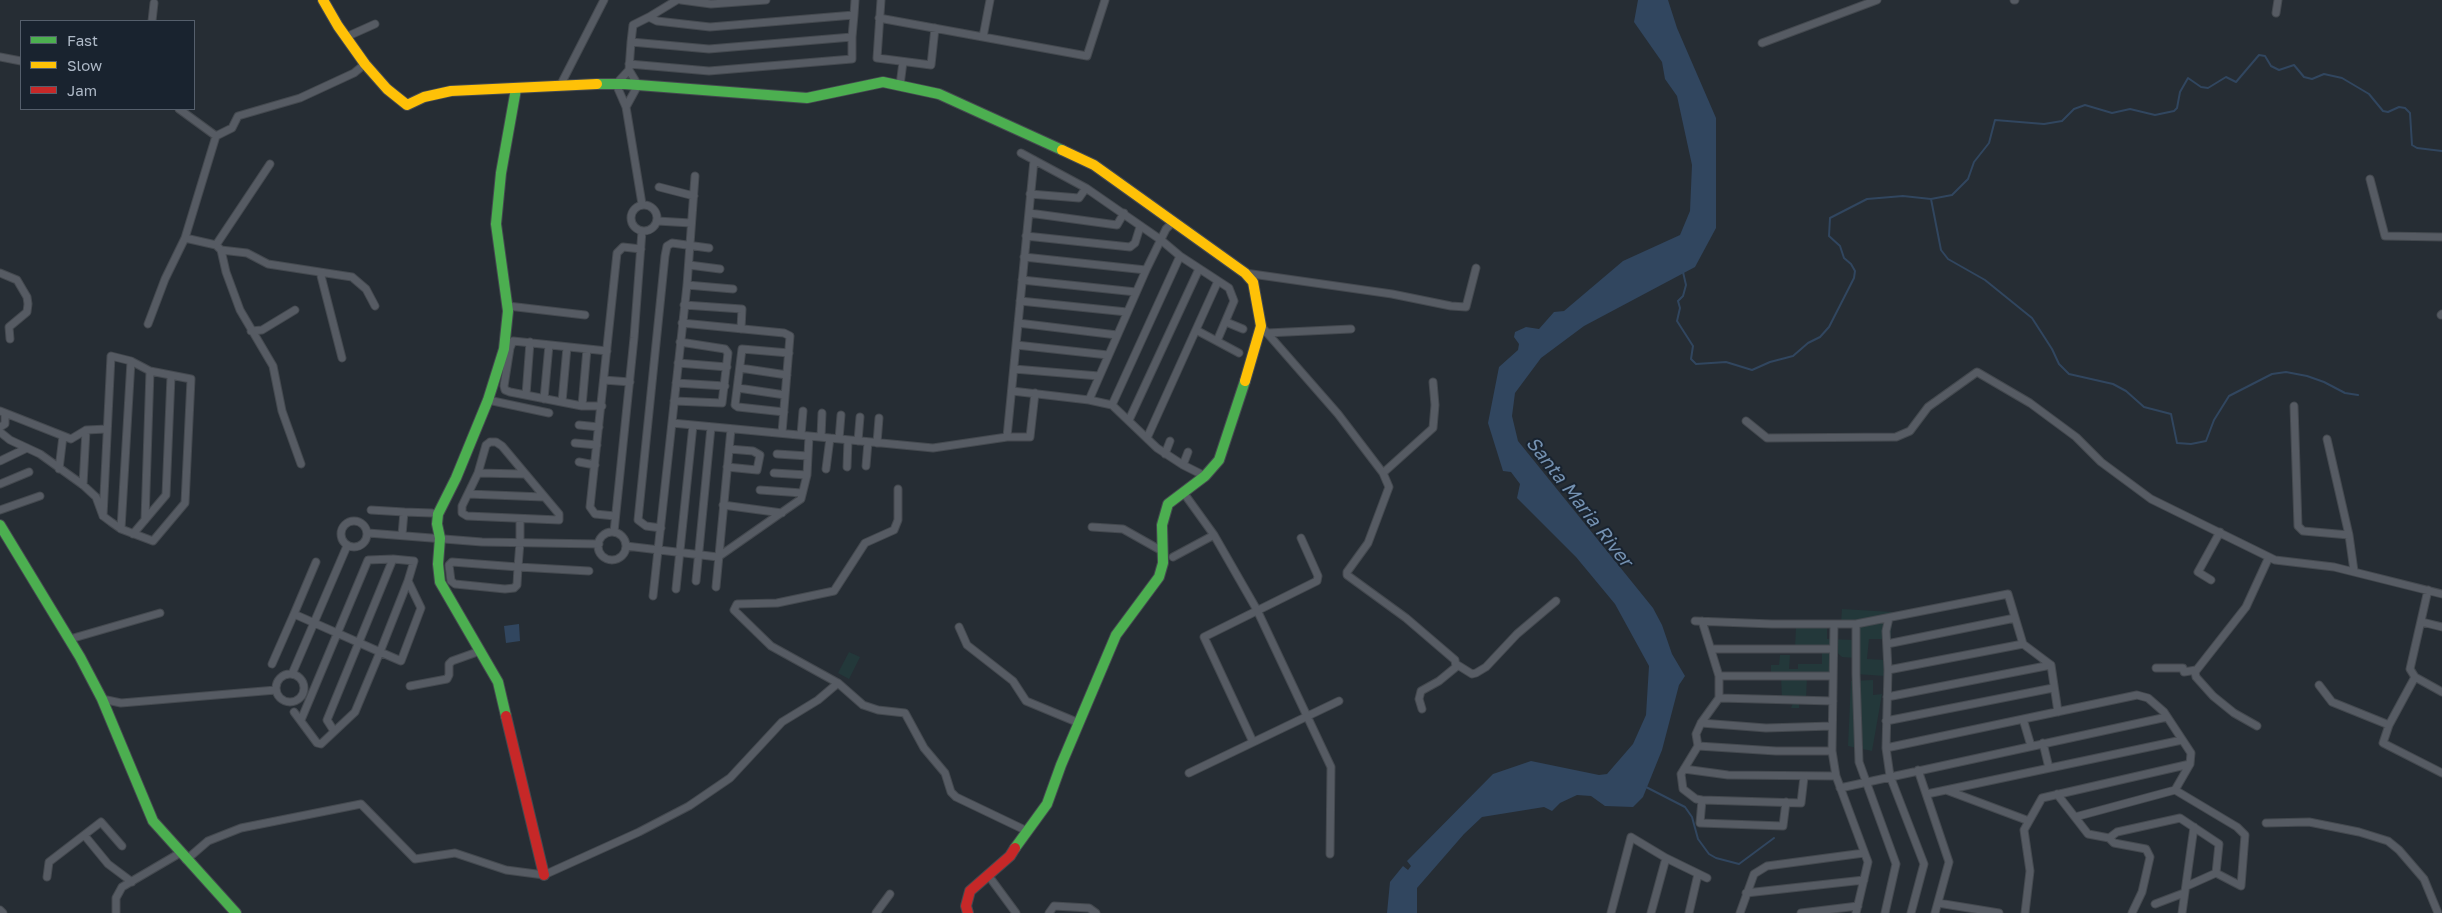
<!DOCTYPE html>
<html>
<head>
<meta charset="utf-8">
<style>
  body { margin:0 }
  #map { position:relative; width:2442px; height:913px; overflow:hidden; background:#262d34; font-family:"Golos Text",sans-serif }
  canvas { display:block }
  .legend { position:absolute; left:20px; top:20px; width:175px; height:90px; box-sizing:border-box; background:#19232f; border:1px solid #555f6c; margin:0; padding:6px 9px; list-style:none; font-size:15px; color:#aeb9c7 }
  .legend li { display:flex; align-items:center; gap:10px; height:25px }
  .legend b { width:25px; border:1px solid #555f6c }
</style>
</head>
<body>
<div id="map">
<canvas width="2442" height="913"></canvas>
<ul class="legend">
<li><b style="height:6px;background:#4caf50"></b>Fast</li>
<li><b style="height:6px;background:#ffc107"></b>Slow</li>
<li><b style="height:6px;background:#c62828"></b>Jam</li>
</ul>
</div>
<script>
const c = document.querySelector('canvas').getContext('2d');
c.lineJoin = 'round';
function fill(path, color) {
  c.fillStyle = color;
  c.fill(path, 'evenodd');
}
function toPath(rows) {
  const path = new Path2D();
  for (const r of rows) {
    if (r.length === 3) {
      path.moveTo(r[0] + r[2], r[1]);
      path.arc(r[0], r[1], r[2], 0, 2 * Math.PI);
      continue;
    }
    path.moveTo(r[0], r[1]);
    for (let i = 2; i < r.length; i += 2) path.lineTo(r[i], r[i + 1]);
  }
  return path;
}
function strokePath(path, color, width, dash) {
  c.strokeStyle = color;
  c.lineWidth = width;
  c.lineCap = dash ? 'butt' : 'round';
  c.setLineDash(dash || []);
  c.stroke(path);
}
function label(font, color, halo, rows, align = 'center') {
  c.font = font + ' "Golos Text",sans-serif';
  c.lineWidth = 4;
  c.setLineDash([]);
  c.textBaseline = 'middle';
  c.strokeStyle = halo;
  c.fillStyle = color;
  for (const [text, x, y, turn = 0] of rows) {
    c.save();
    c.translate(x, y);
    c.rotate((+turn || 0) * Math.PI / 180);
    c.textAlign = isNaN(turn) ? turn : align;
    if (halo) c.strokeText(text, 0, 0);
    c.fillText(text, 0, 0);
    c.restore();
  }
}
const green = toPath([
  [1842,609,1892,612,1891,639,1869,639,1867,659,1885,660,1885,676,1856,674,1856,658,1842,657,1833,649,1795,648,1796,626,1827,627,1827,639,1855,640,1856,624,1841,623],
  [849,652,860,657,849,679,838,673],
  [1822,652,1832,652,1833,676,1807,676,1806,700,1799,704,1799,708,1791,708,1794,700,1782,700,1781,676,1771,676,1771,665,1779,665,1780,655,1790,655,1789,669,1798,669,1798,664,1822,664],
  [1873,680,1873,695,1882,694,1872,751,1848,746,1851,681]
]);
const water = toPath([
  [1638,0,1668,0,1677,28,1716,118,1716,228,1695,267,1584,326,1541,358,1515,393,1512,416,1518,441,1653,608,1662,625,1672,654,1685,676,1679,685,1662,750,1643,797,1633,807,1605,806,1591,796,1577,795,1560,803,1552,811,1544,807,1482,817,1464,834,1417,888,1417,913,1387,913,1390,882,1403,866,1408,870,1411,866,1407,861,1493,774,1531,761,1599,775,1607,774,1633,744,1646,715,1649,666,1615,604,1576,557,1517,498,1520,484,1511,472,1503,471,1488,423,1499,367,1518,350,1519,344,1514,337,1515,332,1526,327,1539,329,1554,312,1564,311,1623,261,1680,235,1690,211,1692,165,1677,96,1665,79,1662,62,1634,22],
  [519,624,520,641,506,643,504,626]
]);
const stream = toPath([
  [1931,199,1941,250,1948,259,1985,280,2032,318,2052,349,2059,364,2069,374,2113,384,2126,391,2144,407,2171,414,2177,443,2191,444,2206,441,2214,420,2229,396,2272,374,2286,372,2307,376,2324,382,2345,393,2358,395],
  [1683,272,1686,285,1683,296,1678,301,1680,308,1677,321,1693,346,1691,359,1696,364,1726,362,1752,370,1770,362,1793,356,1808,343,1820,337,1829,327,1854,278,1855,271,1851,264,1844,258,1840,246,1829,236,1830,218,1867,199,1903,196,1931,199,1952,195,1968,179,1974,162,1989,143,1995,120,2044,124,2062,121,2074,109,2085,105,2112,113,2130,109,2155,115,2174,111,2177,108,2180,92,2188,78,2201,87,2208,88,2226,77,2236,82,2259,55,2265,56,2271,66,2279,70,2294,65,2304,77,2312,79,2324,74,2342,78,2369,94,2383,111,2388,112,2399,107,2405,108,2410,113,2412,145,2417,148,2442,151],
  [1646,787,1685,807,1692,817,1698,839,1709,854,1716,858,1739,864,1774,838]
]);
const street = toPath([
  [681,0,711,4,766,0],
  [881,0,877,58,931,65,935,28],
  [2014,0,2015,0],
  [2276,13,2278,0],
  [649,17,677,0],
  [879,18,1087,56,1105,0],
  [152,21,154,3],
  [346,37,375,24],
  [852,37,854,15],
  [983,37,990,0],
  [1762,43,1877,0],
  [0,57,21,61],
  [365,64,354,73,300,98,238,116,232,128,216,136,185,238,216,245,221,250,247,253,268,264,352,277,366,289,375,306],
  [629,64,709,71,852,59,852,37,709,49,631,42,633,25,649,17,657,21,710,27,854,15,855,0],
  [629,70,616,84,626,107,642,204],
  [561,84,604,0],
  [900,85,903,62],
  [626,107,638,85,629,70,631,42],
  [179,109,216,136],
  [1021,153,1086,188,1161,240,1180,256,1229,288,1234,301,1217,341],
  [2370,179,2385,236,2442,237],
  [659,187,694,196],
  [1030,194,1079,198,1086,188],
  [644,218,13],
  [1029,213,1117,225,1124,213],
  [657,221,691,223],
  [1026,236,1130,247,1135,243,1140,227],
  [216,245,270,164],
  [221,250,226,272,240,310,273,366,282,411,301,464],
  [1024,257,1146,270],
  [689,265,720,269],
  [320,272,342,358],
  [0,273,17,280,27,297,28,304,27,312,9,327,10,339],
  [1245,273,1392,294,1451,306,1466,307,1476,268],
  [1022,280,1136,292],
  [687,285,733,289],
  [1020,301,1127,312],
  [684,305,742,309,741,329],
  [508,306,585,315],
  [2441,315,2442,314],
  [1226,322,1243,329],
  [682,323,784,333,790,336,782,433],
  [1018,323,1117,335],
  [148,324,165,279,185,238],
  [1261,326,1338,414,1383,473,1389,487,1368,543,1347,572,1347,575,1406,618,1455,660,1456,667,1439,681,1421,691,1419,699,1422,709],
  [1196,330,1239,353],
  [251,331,262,330,295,310],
  [1267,333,1351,329],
  [1016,345,1108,355],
  [678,363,727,367],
  [740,368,787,375],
  [1014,369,1099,376],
  [604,380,630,382],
  [676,383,725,386],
  [738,388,785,395],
  [1012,391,1089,400,1112,405,1157,448,1183,465,1205,476],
  [526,395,530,342],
  [544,399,549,345],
  [488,400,549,413],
  [1089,400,1146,270,1166,229,1173,222],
  [674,401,722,403,728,353,725,349,680,342],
  [562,402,567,347],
  [1112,405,1180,256],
  [582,406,587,349],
  [602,406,582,406,510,392,505,390,504,386,510,348,513,341,607,351],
  [2294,406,2298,526,2303,531,2349,535],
  [0,411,71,439,86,430,107,429],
  [784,412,738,407,735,405,742,349,789,353],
  [1129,420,1199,269],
  [1746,421,1767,438,1896,437,1910,431,1928,407,1977,372,2030,403,2076,437,2101,462,2151,499,2275,560,2334,567,2442,594],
  [672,423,809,436],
  [579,425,599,427],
  [0,427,5,424,5,414],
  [0,432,10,440,40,454,83,485,96,497,103,516,111,522,121,529,153,541,185,503,191,379,150,371,131,361,111,356,103,516],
  [801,435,803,411],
  [821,437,822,413],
  [1007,437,1034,160],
  [1147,438,1218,281],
  [839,439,841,415],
  [2327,439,2349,535,2354,571],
  [858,441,860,417],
  [490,442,496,442,502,446,559,514,559,520,467,516,462,513,462,506,478,473,486,445,490,442],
  [575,443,597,445],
  [877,443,879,418],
  [777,454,808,456],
  [1165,454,1170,441],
  [0,461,27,448],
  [579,462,595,465],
  [1183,465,1188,452],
  [866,466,868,442],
  [727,467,757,470,760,455,753,451,729,449],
  [847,467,848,440],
  [59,469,63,436],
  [826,469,830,438],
  [478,473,523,474],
  [774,473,807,475],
  [1383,473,1433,428,1435,405,1433,382],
  [0,484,29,472],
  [83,485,86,430],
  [898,489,898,520,894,530,865,543,834,591,777,603,737,604,734,610,771,646,838,683,863,705,878,710,905,713,924,748,945,773,951,792,956,797,1027,831],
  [760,490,802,493],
  [1183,492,1214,535,1257,610,1331,767,1330,854],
  [468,494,543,497],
  [723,505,782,513],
  [0,510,40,496],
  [371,510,404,512,402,535],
  [404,512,432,513],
  [615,516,595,514,590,507,617,253,623,247,641,249],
  [520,519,520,542,518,567,517,585,514,588,505,589,455,584,451,581,449,565,452,562,518,567,589,571],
  [145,520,150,371],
  [354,534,13],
  [1092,527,1123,529,1162,551],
  [661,528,646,526,638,520,665,256,667,246,672,243,709,248],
  [121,529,131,361],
  [614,532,634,338,642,231],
  [612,546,14],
  [368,533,482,542,599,544],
  [133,534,166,495,171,376],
  [626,546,718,557,801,499,807,475,809,436,933,448,1007,437,1030,437,1035,393],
  [1173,557,1214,535],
  [393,559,414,561,408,581],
  [2211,580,2198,572,2220,532],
  [696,581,711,427],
  [716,587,731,429],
  [676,589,693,425],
  [2428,590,2410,669,2415,677,2442,692],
  [653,596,687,285,695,176],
  [1889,618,1886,631,1888,670,1886,748,1890,776,1924,864,1911,913],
  [1695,621,1772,624,1856,624,2008,594,2023,644,2051,665,2058,712],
  [1702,621,1719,676,1719,698,1701,723,1696,734,1698,746,1681,774,1683,789,1696,799,1702,800,1801,803,1804,777],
  [2422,622,2442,627],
  [1834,624,1832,751,1836,776,1868,862,1856,913],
  [1856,624,1856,674,1859,762,1896,864,1885,913],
  [959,627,967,645,1013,681,1026,701,1079,723],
  [70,639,160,613],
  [1887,644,2015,618],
  [1711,649,1833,649],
  [272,664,294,614],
  [1456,664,1472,674,1476,673,1486,667,1517,634,1556,601],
  [2156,668,2183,668,2184,672,2196,670],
  [1888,670,2023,644],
  [292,674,347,546],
  [290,688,14],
  [1719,676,1833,676],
  [2415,677,2389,725,2383,743,2442,773],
  [2319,685,2332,702,2389,725],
  [410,686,447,679,449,675,449,664,452,661,480,651],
  [1887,697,2051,665],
  [1719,698,1833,701],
  [102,699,121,703,276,690],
  [294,712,317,743,321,744,355,712,380,652,408,581,421,608,401,661,380,652,294,614,316,562],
  [2023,719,2031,746],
  [301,720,368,560,393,559,327,720,334,731],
  [1886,721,2053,688],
  [1701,723,1766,728,1832,726],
  [2257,726,2234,713,2213,696,2196,677,2195,672,2246,607,2269,557],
  [1253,742,1204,637,1317,581,1318,576,1301,538],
  [2043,743,2049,768],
  [1698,746,1776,751,1832,751],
  [1886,748,2137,695,2148,698,2164,712,2191,753,2190,764,2175,790,2237,827,2245,835,2241,886,2216,873,2187,886],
  [1684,769,1728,775,1836,776],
  [1918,770,1949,862,1935,913],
  [1189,773,1339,701],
  [1840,788,2167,717],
  [1946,790,2029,821],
  [1927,794,2182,740],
  [2057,794,2088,834,2109,838,2114,843,2146,849,2150,857,2142,892,2132,913],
  [1702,800,1700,823,1783,826,1786,802],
  [2075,817,2175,790],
  [2266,823,2309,822,2359,832,2388,841,2399,850,2424,879,2438,913],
  [85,836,108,864,132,882],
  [2109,838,2117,832,2180,818,2219,844,2216,873],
  [186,860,208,841,241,828,361,804,415,859,455,853,506,870,544,875,639,832,689,806,730,778,782,722,818,700,838,683],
  [988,875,1016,913],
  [47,877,49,862,101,822,122,846],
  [1746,893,1864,880],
  [1938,903,1999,913],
  [2155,904,2184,893],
  [0,910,3,913],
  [116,913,116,898,122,887,180,853],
  [876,913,890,894],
  [1049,913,1054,906,1089,908,1096,913],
  [1611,913,1631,837,1666,858,1707,878],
  [1651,913,1666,858],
  [1689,913,1698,874],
  [1740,913,1754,874,1767,866,1864,853],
  [1801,913,1858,906],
  [2025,913,2030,871,2024,830,2042,798,2190,764],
  [2182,913,2194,827]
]);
const fast = toPath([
  [597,84,625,84,807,98,883,82,939,94,1062,150],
  [0,525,80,657,102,699,153,821,236,913],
  [506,716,498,682,440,582,438,564,440,538,437,524,438,514,456,478,488,400,504,349,508,311,496,224,501,173,516,89],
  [1015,848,1047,804,1061,765,1116,635,1159,577,1163,563,1162,525,1168,504,1205,476,1219,460,1245,381]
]);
const slow = toPath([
  [323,0,338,26,365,64,387,89,407,105,424,97,451,91,597,84],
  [1062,150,1094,165,1245,273,1253,282,1261,326,1245,381]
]);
const jam = toPath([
  [506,716,544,875],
  [968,913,966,906,970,891,1010,856,1015,848]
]);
const waterNames = [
  ["Santa Maria River",1579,502,52]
];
fill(green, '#23383a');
fill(water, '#31465f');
strokePath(stream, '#31465f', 2);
strokePath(street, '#44494f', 9);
strokePath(fast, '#44494f', 12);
strokePath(slow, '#44494f', 12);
strokePath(jam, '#44494f', 12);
strokePath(street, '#565b63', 7);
strokePath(fast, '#4caf50', 10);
strokePath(slow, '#ffc107', 10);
strokePath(jam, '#c62828', 10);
label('italic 19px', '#7491b1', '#19232f', waterNames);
</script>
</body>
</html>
